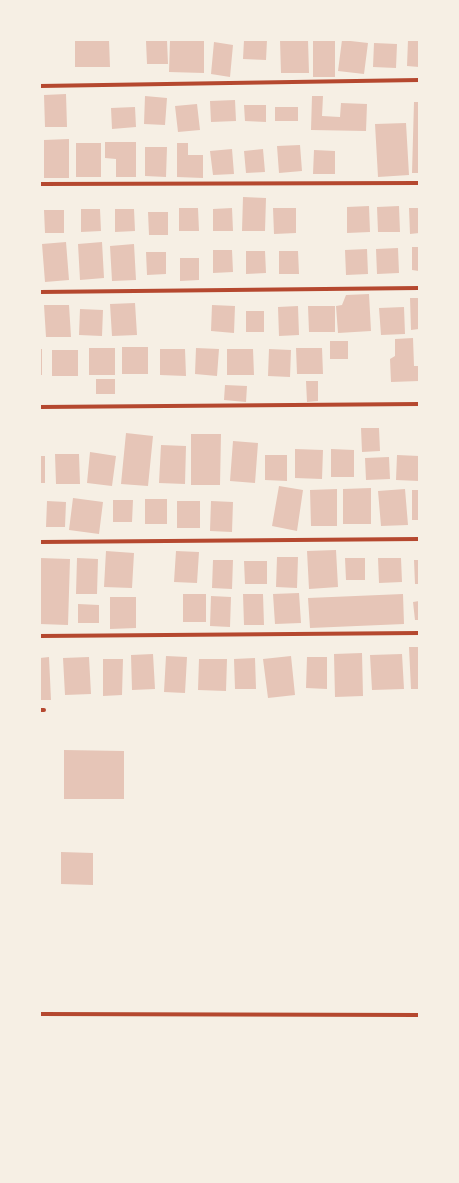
<!DOCTYPE html>
<html>
<head>
<meta charset="utf-8">
<style>
  body { margin:0 }
  #map { position:relative; width:459px; height:1183px; overflow:hidden; background:#f6efe4; font-family:"Alegreya Sans",sans-serif }
  canvas { display:block }
  .frame { position:absolute; inset:0; border:41px solid #f6efe4; pointer-events:none }
</style>
</head>
<body>
<div id="map">
<canvas width="459" height="1183"></canvas>
<div class="frame"></div>
</div>
<script>
const c = document.querySelector('canvas').getContext('2d');
c.lineJoin = 'round';
function fill(path, color) {
  c.fillStyle = color;
  c.fill(path, 'evenodd');
}
function toPath(rows) {
  const path = new Path2D();
  for (const r of rows) {
    path.moveTo(r[0], r[1]);
    for (let i = 2; i < r.length; i += 2) path.lineTo(r[i], r[i + 1]);
  }
  return path;
}
function strokePath(path, color, width, dash) {
  c.strokeStyle = color;
  c.lineWidth = width;
  c.lineCap = dash ? 'butt' : 'round';
  c.setLineDash(dash || []);
  c.stroke(path);
}
const building = toPath([
  [75,40,109,40,110,67,75,67],
  [167,40,168,64,147,64,146,41],
  [170,40,204,40,204,73,169,72],
  [244,40,267,40,266,60,243,59],
  [280,40,308,40,309,73,281,73],
  [313,40,335,40,335,77,313,77],
  [342,40,368,43,364,74,338,71],
  [408,40,419,40,419,67,407,66],
  [214,42,233,45,230,77,211,74],
  [374,43,397,44,396,68,373,67],
  [66,94,67,127,45,127,44,95],
  [145,96,167,98,165,125,144,124],
  [312,96,323,96,322,116,340,117,341,103,367,104,366,131,311,130],
  [235,100,236,121,211,122,210,101],
  [414,102,419,102,419,173,412,173],
  [197,104,200,130,178,132,175,106],
  [244,105,266,105,266,122,245,121],
  [135,107,136,127,112,129,111,108],
  [275,107,298,107,298,121,275,121],
  [406,123,409,175,378,177,375,124],
  [69,139,69,178,44,178,44,140],
  [105,142,136,142,136,177,116,177,116,159,105,158],
  [76,143,101,143,101,177,76,177],
  [177,143,188,143,188,155,203,155,203,178,177,177],
  [300,145,302,171,279,173,277,146],
  [145,147,167,147,166,177,145,176],
  [232,149,234,174,213,175,210,151],
  [263,149,265,172,246,173,244,151],
  [314,150,335,151,335,174,313,174],
  [243,197,266,198,265,231,242,231],
  [369,206,370,232,347,233,347,207],
  [399,206,400,232,378,232,377,207],
  [179,208,198,208,199,231,179,231],
  [232,208,233,231,213,231,213,209],
  [273,208,296,208,296,233,274,234],
  [409,208,419,208,419,233,410,234],
  [81,209,100,209,101,231,81,232],
  [115,209,134,209,135,231,115,232],
  [44,210,64,210,64,233,45,233],
  [148,212,168,212,168,235,149,235],
  [66,242,69,280,45,282,42,244],
  [102,242,104,278,80,280,78,244],
  [134,244,136,280,112,281,110,246],
  [412,247,419,247,419,271,412,270],
  [398,248,399,273,377,274,376,249],
  [367,249,368,274,346,275,345,250],
  [213,250,232,250,233,272,213,273],
  [246,251,265,251,266,273,246,274],
  [279,251,298,251,299,274,279,274],
  [146,252,166,252,166,274,147,275],
  [180,258,199,258,199,280,180,281],
  [369,294,371,331,338,333,336,306,342,305,346,295],
  [410,298,419,298,419,329,411,330],
  [135,303,137,335,112,336,110,304],
  [44,305,69,305,71,337,46,337],
  [212,305,235,306,234,333,211,331],
  [298,306,299,335,279,336,278,307],
  [308,306,335,306,335,332,309,332],
  [404,307,405,334,381,335,379,308],
  [80,309,103,310,102,336,79,335],
  [246,311,264,311,264,332,246,332],
  [413,338,414,366,419,366,419,381,391,382,390,359,395,356,395,339],
  [330,341,348,341,348,359,330,359],
  [122,347,148,347,148,374,122,374],
  [89,348,115,348,115,375,89,375],
  [196,348,219,349,217,376,195,374],
  [296,348,322,348,323,374,297,374],
  [40,349,42,349,42,375,40,375],
  [160,349,185,349,186,376,160,375],
  [227,349,253,349,254,375,227,375],
  [269,349,291,350,290,377,268,376],
  [52,350,78,350,78,376,52,376],
  [96,379,115,379,115,394,96,394],
  [306,381,318,381,318,401,307,402],
  [225,385,247,386,246,402,224,400],
  [361,428,379,428,380,451,362,452],
  [126,433,153,436,148,486,121,484],
  [191,434,221,434,220,485,191,485],
  [233,441,258,443,255,483,230,481],
  [161,445,186,446,185,484,159,483],
  [295,449,323,450,322,479,295,478],
  [331,449,354,450,354,477,331,477],
  [90,452,116,456,112,486,87,483],
  [55,454,79,454,80,484,56,484],
  [265,455,287,455,287,481,265,480],
  [397,455,419,456,419,481,396,480],
  [40,456,45,456,45,483,40,483],
  [389,457,390,479,366,480,365,458],
  [279,486,303,490,297,531,272,526],
  [371,488,371,524,343,524,343,489],
  [337,489,337,526,311,526,310,490],
  [405,489,408,525,381,526,378,491],
  [412,490,419,490,419,520,412,520],
  [73,498,103,502,99,534,69,530],
  [145,499,167,499,167,524,145,524],
  [113,500,133,500,132,522,113,522],
  [47,501,66,502,65,527,46,527],
  [177,501,200,501,200,528,177,528],
  [211,501,233,502,232,532,210,531],
  [336,550,338,587,309,589,307,551],
  [106,551,134,553,132,588,104,587],
  [176,551,199,552,197,583,174,582],
  [277,557,298,557,297,588,276,587],
  [40,558,70,559,68,625,40,624],
  [77,558,98,559,97,594,76,594],
  [345,558,365,558,365,580,346,580],
  [378,558,401,558,402,582,379,583],
  [213,560,233,560,232,589,212,588],
  [414,560,419,560,419,584,415,584],
  [244,561,267,561,267,584,245,584],
  [299,593,301,623,275,624,273,594],
  [183,594,206,594,206,622,183,622],
  [243,594,263,594,264,625,244,625],
  [403,594,404,624,310,628,308,598],
  [211,596,231,597,230,627,210,626],
  [110,597,136,597,136,628,110,629],
  [419,601,419,620,415,620,413,602],
  [78,604,99,605,99,623,78,623],
  [409,647,419,647,419,689,411,689],
  [362,653,363,696,335,697,334,654],
  [153,654,155,689,132,690,131,655],
  [402,654,404,689,372,690,370,655],
  [166,656,187,657,185,693,164,692],
  [291,656,295,695,268,698,263,659],
  [49,657,51,700,40,700,40,658],
  [89,657,91,694,65,695,63,658],
  [307,657,327,657,327,689,306,688],
  [255,658,256,689,235,689,234,659],
  [103,659,123,659,122,695,103,696],
  [199,659,227,659,226,691,198,690],
  [64,750,124,751,124,799,64,799],
  [61,852,93,853,93,885,61,884]
]);
const minor = toPath([
  [40,86,419,80],
  [40,184,419,183],
  [40,292,419,288],
  [40,407,419,404],
  [40,542,419,539],
  [40,636,419,633],
  [40,710,44,710],
  [40,1014,419,1015]
]);
fill(building, '#e6c5b7');
strokePath(minor, '#b5482f', 4);
</script>
</body>
</html>
